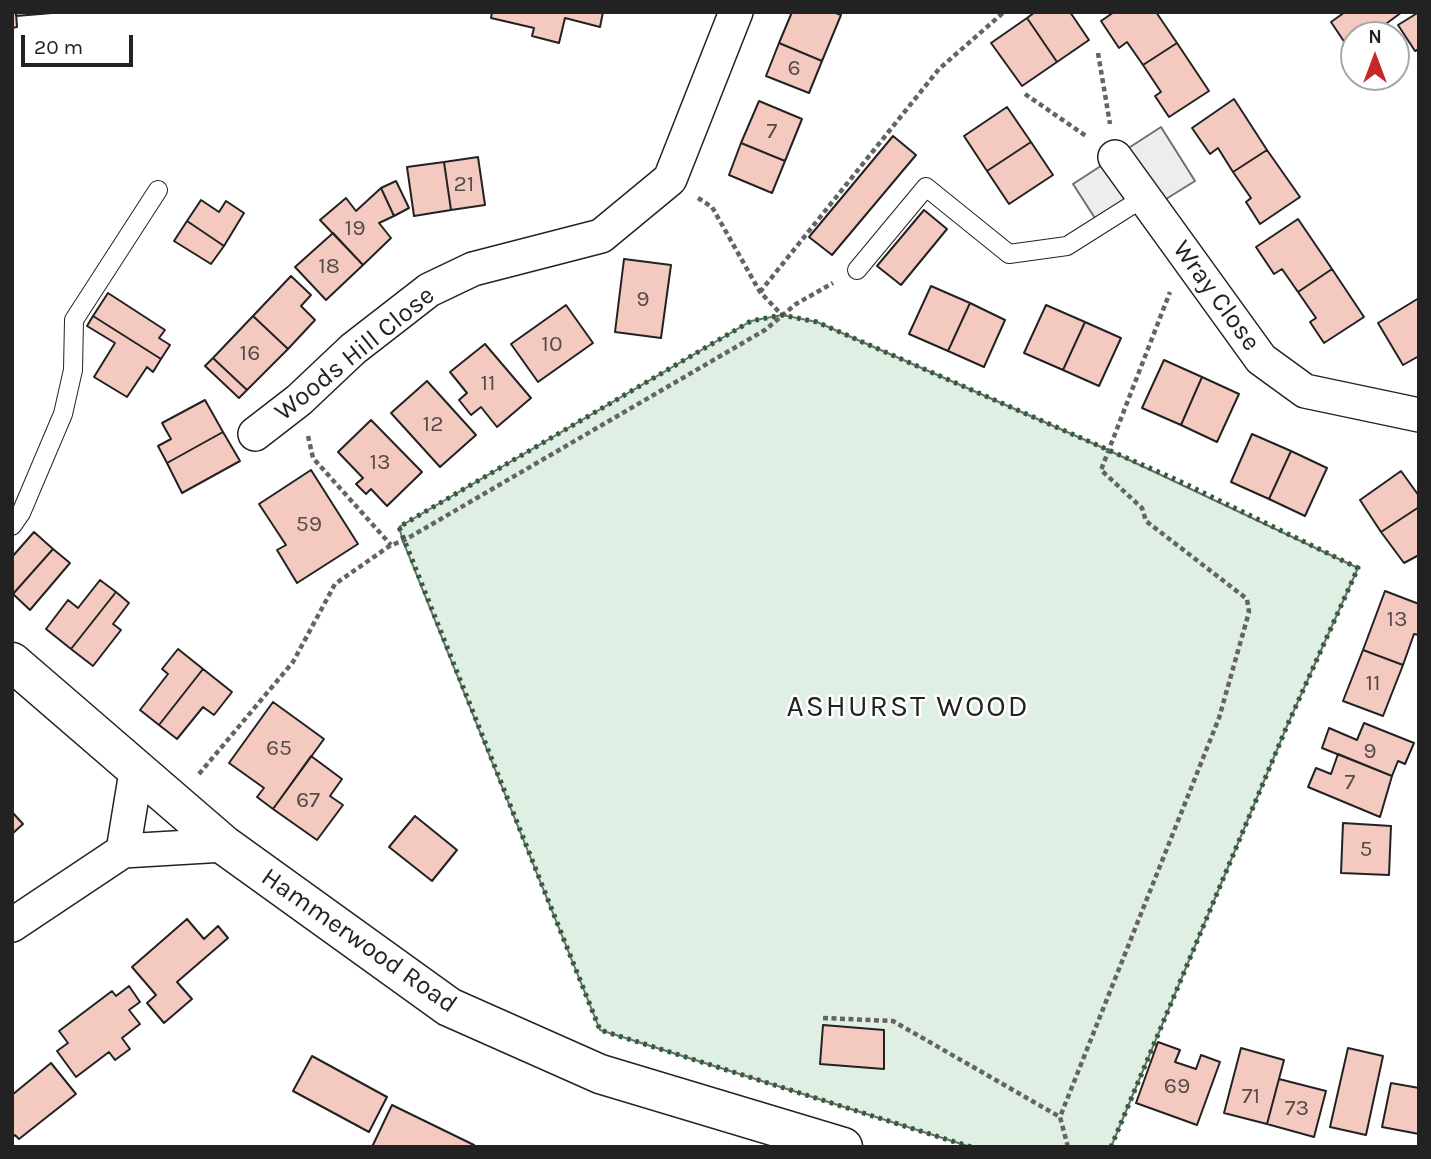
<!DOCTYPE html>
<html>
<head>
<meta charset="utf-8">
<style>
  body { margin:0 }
  #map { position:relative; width:1431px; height:1159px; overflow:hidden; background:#fff; font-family:Karla,sans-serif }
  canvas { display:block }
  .frame { position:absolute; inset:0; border:14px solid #222; pointer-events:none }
  .north { position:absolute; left:1340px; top:21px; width:70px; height:70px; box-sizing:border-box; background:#fff; border:2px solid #a7a7a7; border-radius:50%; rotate:0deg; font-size:19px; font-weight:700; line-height:28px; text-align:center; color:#222 }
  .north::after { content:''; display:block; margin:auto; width:24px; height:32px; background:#c62828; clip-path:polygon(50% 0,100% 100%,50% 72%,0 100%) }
  .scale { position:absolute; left:21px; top:35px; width:112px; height:32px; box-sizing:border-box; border:4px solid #222; border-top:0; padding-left:9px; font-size:21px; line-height:24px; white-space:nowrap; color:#222; -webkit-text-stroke:5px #fff; paint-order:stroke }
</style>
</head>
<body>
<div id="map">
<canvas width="1431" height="1159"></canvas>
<div class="frame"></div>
<div class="north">N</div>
<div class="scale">20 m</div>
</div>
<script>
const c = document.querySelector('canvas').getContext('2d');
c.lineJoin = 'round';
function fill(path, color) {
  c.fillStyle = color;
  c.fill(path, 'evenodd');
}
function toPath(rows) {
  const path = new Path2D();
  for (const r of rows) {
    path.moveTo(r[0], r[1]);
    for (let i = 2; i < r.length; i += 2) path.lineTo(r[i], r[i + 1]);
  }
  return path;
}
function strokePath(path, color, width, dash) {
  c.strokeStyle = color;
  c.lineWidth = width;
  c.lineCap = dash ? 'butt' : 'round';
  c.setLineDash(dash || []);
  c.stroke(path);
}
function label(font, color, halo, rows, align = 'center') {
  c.font = font + ' Karla,sans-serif';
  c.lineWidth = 5;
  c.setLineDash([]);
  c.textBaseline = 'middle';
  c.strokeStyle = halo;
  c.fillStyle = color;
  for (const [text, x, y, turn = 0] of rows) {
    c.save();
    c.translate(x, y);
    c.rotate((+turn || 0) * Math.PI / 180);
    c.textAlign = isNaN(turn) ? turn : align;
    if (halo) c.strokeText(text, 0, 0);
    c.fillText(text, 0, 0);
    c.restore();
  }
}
const green = toPath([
  [782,315,817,322,1108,450,1358,568,1287,726,1111,1147,971,1147,600,1030,403,541,399,527,751,321,782,315]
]);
const parking = toPath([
  [1161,127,1195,181,1150,209,1144,199,1100,226,1073,184,1161,127]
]);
const building = toPath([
  [12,12,16,12,17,27,12,28,12,12],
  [16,12,52,12,52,13,16,16,16,12],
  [492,12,603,12,600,27,565,18,559,43,532,36,534,28,491,18,492,12],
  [792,12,833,12,841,15,822,61,779,43,792,12],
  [1035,12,1070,12,1089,40,1057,62,1027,18,1035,12],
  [1114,12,1156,12,1177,43,1143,65,1127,42,1119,48,1101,21,1114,12],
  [1402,12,1371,35,1354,35,1354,46,1349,49,1331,22,1345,12,1402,12],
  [1419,12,1419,49,1415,51,1398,25,1419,12],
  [1027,18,1057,62,1022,86,991,43,1027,18],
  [779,43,822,61,809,93,766,76,779,43],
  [1177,43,1209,91,1169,117,1155,96,1161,92,1143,65,1177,43],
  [1234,99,1267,150,1233,172,1218,148,1210,154,1192,128,1234,99],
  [759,101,802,119,785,161,741,143,759,101],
  [1007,107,1031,142,987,171,964,136,1007,107],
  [893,136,916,155,832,255,809,237,893,136],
  [1031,142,1053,175,1009,204,987,171,1031,142],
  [741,143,785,161,772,193,729,175,741,143],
  [1267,150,1300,197,1260,224,1246,202,1251,198,1233,172,1267,150],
  [478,157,485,205,451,210,444,162,478,157],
  [444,162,451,210,414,216,407,167,444,162],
  [396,181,409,208,394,216,381,188,396,181],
  [381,188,394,216,379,223,391,238,363,265,320,220,346,198,356,211,381,188],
  [201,200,219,212,226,201,244,213,224,246,187,221,201,200],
  [924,210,947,229,901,285,877,266,924,210],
  [1298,219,1332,269,1298,292,1282,269,1274,274,1256,247,1298,219],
  [187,221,224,246,211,264,174,241,187,221],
  [333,233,363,265,326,300,295,267,333,233],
  [624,259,671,265,661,338,615,332,624,259],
  [1332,269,1364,317,1324,343,1310,322,1316,318,1298,292,1332,269],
  [291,276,311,295,301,306,315,320,288,349,253,316,291,276],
  [931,286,970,303,948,351,909,334,931,286],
  [108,293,165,330,159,338,170,345,161,359,93,316,108,293],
  [1419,298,1419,356,1403,365,1378,323,1419,298],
  [970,303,1005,320,984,367,948,351,970,303],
  [566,305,593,343,538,382,511,344,566,305],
  [1046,305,1085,322,1063,370,1024,353,1046,305],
  [93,316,161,359,153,372,147,367,127,397,94,377,115,343,87,326,93,316],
  [253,316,288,349,247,390,213,358,253,316],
  [1085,322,1121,338,1099,386,1063,370,1085,322],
  [485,344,531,398,497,427,481,407,471,415,459,400,467,393,450,372,485,344],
  [213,358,247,390,239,398,205,366,213,358],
  [1164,360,1202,377,1181,425,1142,408,1164,360],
  [1202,377,1239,394,1217,442,1181,425,1202,377],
  [427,381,476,435,440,467,391,413,427,381],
  [205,400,223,432,167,463,158,446,171,439,162,423,205,400],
  [371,420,422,472,387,506,371,489,366,494,356,484,363,478,338,452,371,420],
  [223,432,240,461,182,493,167,463,223,432],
  [1252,434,1291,451,1269,499,1231,482,1252,434],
  [1291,451,1327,468,1305,516,1269,499,1291,451],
  [311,470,358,544,297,583,277,550,286,545,259,504,311,470],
  [1401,471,1419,496,1419,507,1381,532,1360,500,1401,471],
  [1419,507,1419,555,1404,563,1381,532,1419,507],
  [34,532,53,549,13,594,12,557,34,532],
  [53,549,70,563,30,610,13,594,53,549],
  [100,580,116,592,71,649,46,629,68,600,78,608,100,580],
  [1385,591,1419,604,1419,635,1414,634,1403,665,1363,650,1385,591],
  [116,592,129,603,113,624,121,630,93,666,71,649,116,592],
  [178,649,203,669,159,725,140,710,168,674,162,669,178,649],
  [1363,650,1403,665,1383,716,1343,701,1363,650],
  [203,669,232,692,214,715,203,707,177,739,159,725,203,669],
  [273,702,324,739,273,809,257,797,264,788,229,763,273,702],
  [1364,723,1414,743,1405,764,1398,761,1392,776,1322,748,1329,728,1357,740,1364,723],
  [1338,754,1392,776,1380,817,1308,787,1316,768,1331,774,1338,754],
  [311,756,342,779,330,796,343,805,317,840,273,809,311,756],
  [12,812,23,824,12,834,12,812],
  [415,816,457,850,432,881,389,847,415,816],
  [1343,823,1391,826,1389,875,1341,873,1343,823],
  [187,919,204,939,218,926,228,938,177,982,192,999,164,1023,147,1003,156,995,132,967,187,919],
  [129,986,140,1002,129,1010,140,1024,122,1038,130,1049,115,1060,109,1052,76,1077,57,1051,68,1043,59,1031,112,991,116,996,129,986],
  [823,1025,884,1030,884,1069,820,1064,823,1025],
  [1158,1042,1180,1050,1175,1062,1196,1069,1201,1055,1220,1062,1197,1125,1136,1103,1158,1042],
  [1241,1048,1284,1060,1267,1124,1224,1113,1241,1048],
  [1348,1048,1383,1056,1366,1135,1330,1127,1348,1048],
  [312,1056,387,1097,369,1132,293,1091,312,1056],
  [51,1063,76,1094,19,1139,15,1135,12,1137,12,1095,51,1063],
  [1279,1079,1326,1091,1314,1137,1267,1124,1279,1079],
  [1391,1083,1419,1088,1419,1134,1382,1127,1391,1083],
  [392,1105,474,1145,474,1147,372,1147,392,1105]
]);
const path = toPath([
  [1098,53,1110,124],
  [1025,94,1086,136],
  [698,198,712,207,760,292,782,315],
  [760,292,939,69,1004,12],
  [308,436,313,458,391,545],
  [199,774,293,662,335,584,391,545,403,541,765,330,796,304,833,283],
  [823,1018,893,1021,1060,1117],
  [1068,1147,1060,1117,1219,718,1249,612,1247,599,1146,521,1142,508,1101,470,1170,292]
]);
const service = toPath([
  [857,270,926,187,1009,254,1067,246,1143,198],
  [12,526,21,513,63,414,73,370,74,320,158,190]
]);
const minor = toPath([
  [1115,157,1261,359,1305,391,1419,415],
  [255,434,299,400,353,349,429,290,473,269,601,236,670,179,736,12],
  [136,772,123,851,224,845],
  [12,925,123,851]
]);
const tertiary = toPath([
  [12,662,224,845,449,1007,600,1074,843,1147]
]);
const hedge = toPath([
  [971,1147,600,1030,399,527,751,321,782,315,817,322,1179,481,1358,568,1287,726,1111,1147]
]);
const numberNames = [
  ["6",794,68],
  ["7",772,131],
  ["21",464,184],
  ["19",355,228],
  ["18",329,266],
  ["9",643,299],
  ["10",552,344],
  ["16",250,353],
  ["11",488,383],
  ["12",433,424],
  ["13",380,462],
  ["59",309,524],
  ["13",1397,619],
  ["11",1373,683],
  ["65",279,748],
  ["9",1370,751],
  ["7",1350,782],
  ["67",308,800],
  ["5",1366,849],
  ["69",1177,1086],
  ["71",1251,1096],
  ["73",1297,1108]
];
const streetNames = [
  ["Wray Close",1216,296,54],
  ["Woods Hill Close",355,354,-39],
  ["Hammerwood Road",359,941,35]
];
const quarterNames = [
  ["ASHURST WOOD",908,707]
];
fill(green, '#e0efe3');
strokePath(green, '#6f6f6f', 2);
fill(parking, '#ededed');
strokePath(parking, '#6f6f6f', 2);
fill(building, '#f3c9c0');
strokePath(building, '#222', 2);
strokePath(service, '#222', 20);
strokePath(minor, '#222', 36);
strokePath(tertiary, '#222', 41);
strokePath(path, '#646464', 4.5, [5, 3.5]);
strokePath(service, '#fff', 18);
strokePath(minor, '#fff', 33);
strokePath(tertiary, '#fff', 38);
strokePath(hedge, '#2f5e38', 5, [3.5, 5]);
label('23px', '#564c4a', null, numberNames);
label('26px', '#222', '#fff', streetNames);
c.letterSpacing = '2px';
label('30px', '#222', '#fff', quarterNames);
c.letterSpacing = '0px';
</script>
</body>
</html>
